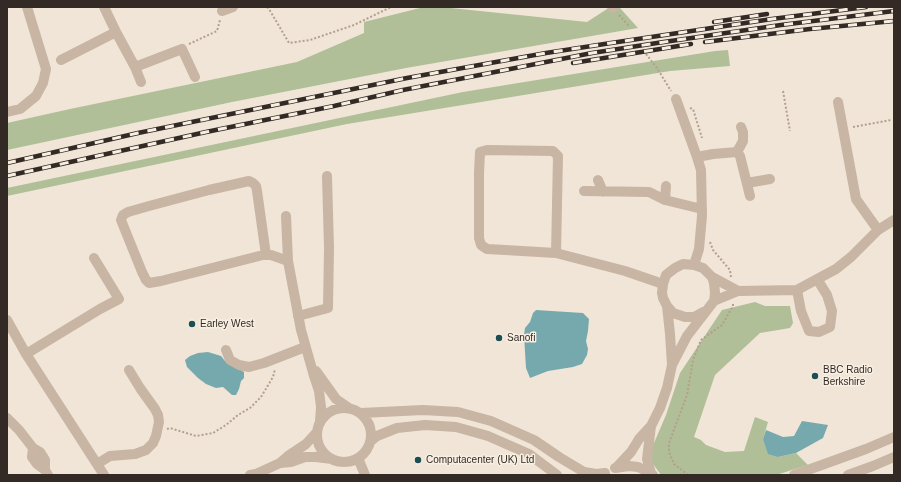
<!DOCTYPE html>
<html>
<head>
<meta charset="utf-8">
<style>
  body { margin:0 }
  #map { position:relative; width:901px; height:482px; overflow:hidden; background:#f0e5d7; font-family:Arial,sans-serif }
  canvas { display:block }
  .frame { position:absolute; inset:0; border:8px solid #332a25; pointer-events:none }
</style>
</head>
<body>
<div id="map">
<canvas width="901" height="482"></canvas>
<div class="frame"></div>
</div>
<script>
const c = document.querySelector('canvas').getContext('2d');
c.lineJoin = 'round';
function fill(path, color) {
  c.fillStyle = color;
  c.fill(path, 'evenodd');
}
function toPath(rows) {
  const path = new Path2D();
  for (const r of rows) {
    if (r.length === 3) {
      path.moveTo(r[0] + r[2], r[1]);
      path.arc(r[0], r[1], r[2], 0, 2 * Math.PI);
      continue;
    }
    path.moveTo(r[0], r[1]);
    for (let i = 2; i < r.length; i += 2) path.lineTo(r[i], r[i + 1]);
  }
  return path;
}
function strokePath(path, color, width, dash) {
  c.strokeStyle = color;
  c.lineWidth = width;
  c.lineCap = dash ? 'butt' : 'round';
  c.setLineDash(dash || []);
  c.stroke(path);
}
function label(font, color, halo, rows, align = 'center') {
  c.font = font + ' Arial,sans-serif';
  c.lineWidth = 3;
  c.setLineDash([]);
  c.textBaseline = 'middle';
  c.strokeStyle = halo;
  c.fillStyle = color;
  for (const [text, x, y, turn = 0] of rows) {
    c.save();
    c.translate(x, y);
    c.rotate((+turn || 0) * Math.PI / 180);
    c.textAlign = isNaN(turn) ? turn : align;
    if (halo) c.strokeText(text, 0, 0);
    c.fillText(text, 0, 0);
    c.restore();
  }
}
const green = toPath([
  [424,7,441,7,587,22,607,9,620,8,638,28,406,68,232,102,7,150,7,123,70,109,297,62,364,33,364,22],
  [728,50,730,66,670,71,347,124,7,196,7,188,463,92,715,51],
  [755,302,765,306,790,306,793,323,790,328,760,333,715,375,694,437,701,440,706,445,725,452,744,451,755,417,768,422,763,439,778,457,796,453,808,465,776,475,661,475,651,461,651,450,666,415,680,373,722,310]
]);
const water = toPath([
  [536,310,583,313,589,319,588,331,586,341,588,349,587,355,582,364,573,367,548,371,530,378,526,368,524,335,525,328,530,322,533,313],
  [208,352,221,356,225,361,244,372,244,378,241,381,239,389,236,395,232,395,223,387,216,388,206,384,198,378,187,367,185,360,190,356,198,353],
  [802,421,828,425,823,438,796,453,778,457,768,454,763,439,766,430,783,437,794,436]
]);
const path = toPath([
  [267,7,269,9,289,43,310,40,354,25,391,7],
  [619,15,630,27],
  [189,44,217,31,220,20],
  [646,54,657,68,671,91],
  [783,91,790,131],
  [690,108,693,109,702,138],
  [853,127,891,120],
  [710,242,713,250,730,270,731,277],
  [167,429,170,428,196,436,213,433,226,425,238,415,250,408,261,397,273,377,275,369],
  [688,475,674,464,669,452,669,443,687,395,693,360,701,340,722,325,733,306,733,303]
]);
const minor = toPath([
  [104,7,116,32],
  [612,7,613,8],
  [222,11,233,7],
  [61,60,116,32,135,67,141,82],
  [135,67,182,49,195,77],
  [676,99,697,157,701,170,702,216,699,249,694,265],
  [838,102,856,199,878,230],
  [7,112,20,109,36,96,43,83,46,69,27,7],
  [737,152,740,156,750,196],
  [697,157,713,154,737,152,743,141,743,132,741,127],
  [598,180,603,192],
  [747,183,770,179],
  [584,191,649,192,665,200,702,209],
  [665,200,666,186],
  [286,216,288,261,301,330,314,376,319,391,321,407,320,421],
  [556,253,558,156,553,151,487,150,480,152,479,173,479,238,481,245,487,249,505,250,556,253,625,271,663,284],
  [266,255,257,191,256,186,253,183,249,181,209,190,149,206,128,212,123,215,121,220,142,272,146,280,149,283,161,281,263,255,271,255,288,261],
  [712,277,738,291,797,290,836,269,851,257,878,230,894,220],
  [797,290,801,311,809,331,819,332,830,327,832,311,827,295,817,279],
  [714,301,738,291],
  [667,306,673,313,685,317,694,317,703,312],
  [298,316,328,308,329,248,327,176],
  [7,320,26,354,104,475],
  [226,350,230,360,239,365,249,367,264,363,305,347],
  [26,354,100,309,119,299,94,258],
  [316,371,336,399,349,408],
  [344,435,27],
  [361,413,423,410,458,412,491,421,534,440,559,457,584,472,596,474,605,473],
  [7,418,19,430,33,448,40,452,45,460,45,470,48,475],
  [371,441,377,436,397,428,425,425,456,427,488,436,529,454,557,475],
  [33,448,32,457,37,464,45,470],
  [358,458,365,475],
  [280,463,291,462,305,457,316,457,332,459],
  [97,464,110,456,135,454,146,450,153,443,156,436,159,422,158,415,155,409,140,388,129,370],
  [615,468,629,466,638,467,651,473,653,475],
  [616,468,631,452,639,439,651,426],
  [651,473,647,459,651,426,660,408,667,388,672,365,687,336,714,301,715,293,714,283,712,277,703,268,694,265,683,264,675,268,666,275,663,284,662,293,663,298,667,306,670,334,672,365],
  [250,475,256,474,280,463,288,456,306,444,316,433],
  [794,475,866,449,894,437],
  [848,475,873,466,894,457]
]);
const rail = toPath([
  [714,22,767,14],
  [705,42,810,29,894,21],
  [573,63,691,44],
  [7,163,138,133,407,78,546,53,611,43,772,19,866,7],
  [7,176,206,132,334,106,403,90,592,53,657,43,781,25,894,11]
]);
const markers = [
  [192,324,4,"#1c4e53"],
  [499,338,4,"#1c4e53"],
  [815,376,4,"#1c4e53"],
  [418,460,4,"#1c4e53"]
];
const poiNames = [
  ["Earley West",200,324],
  ["Sanofi",507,338],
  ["BBC Radio",823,370],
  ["Berkshire",823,382],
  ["Computacenter (UK) Ltd",426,460]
];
fill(green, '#b0bf97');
fill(water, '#76a9ad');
strokePath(path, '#b39f8e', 2, [2, 2]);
strokePath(minor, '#c8b5a3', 10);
strokePath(rail, '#332a25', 4.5);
strokePath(rail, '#f8efe3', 3, [9]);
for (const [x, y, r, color] of markers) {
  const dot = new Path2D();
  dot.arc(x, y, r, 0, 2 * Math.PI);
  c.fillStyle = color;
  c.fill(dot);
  strokePath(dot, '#f8efe3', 1.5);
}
label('10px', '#332a25', '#f8efe3', poiNames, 'left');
</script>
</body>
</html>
